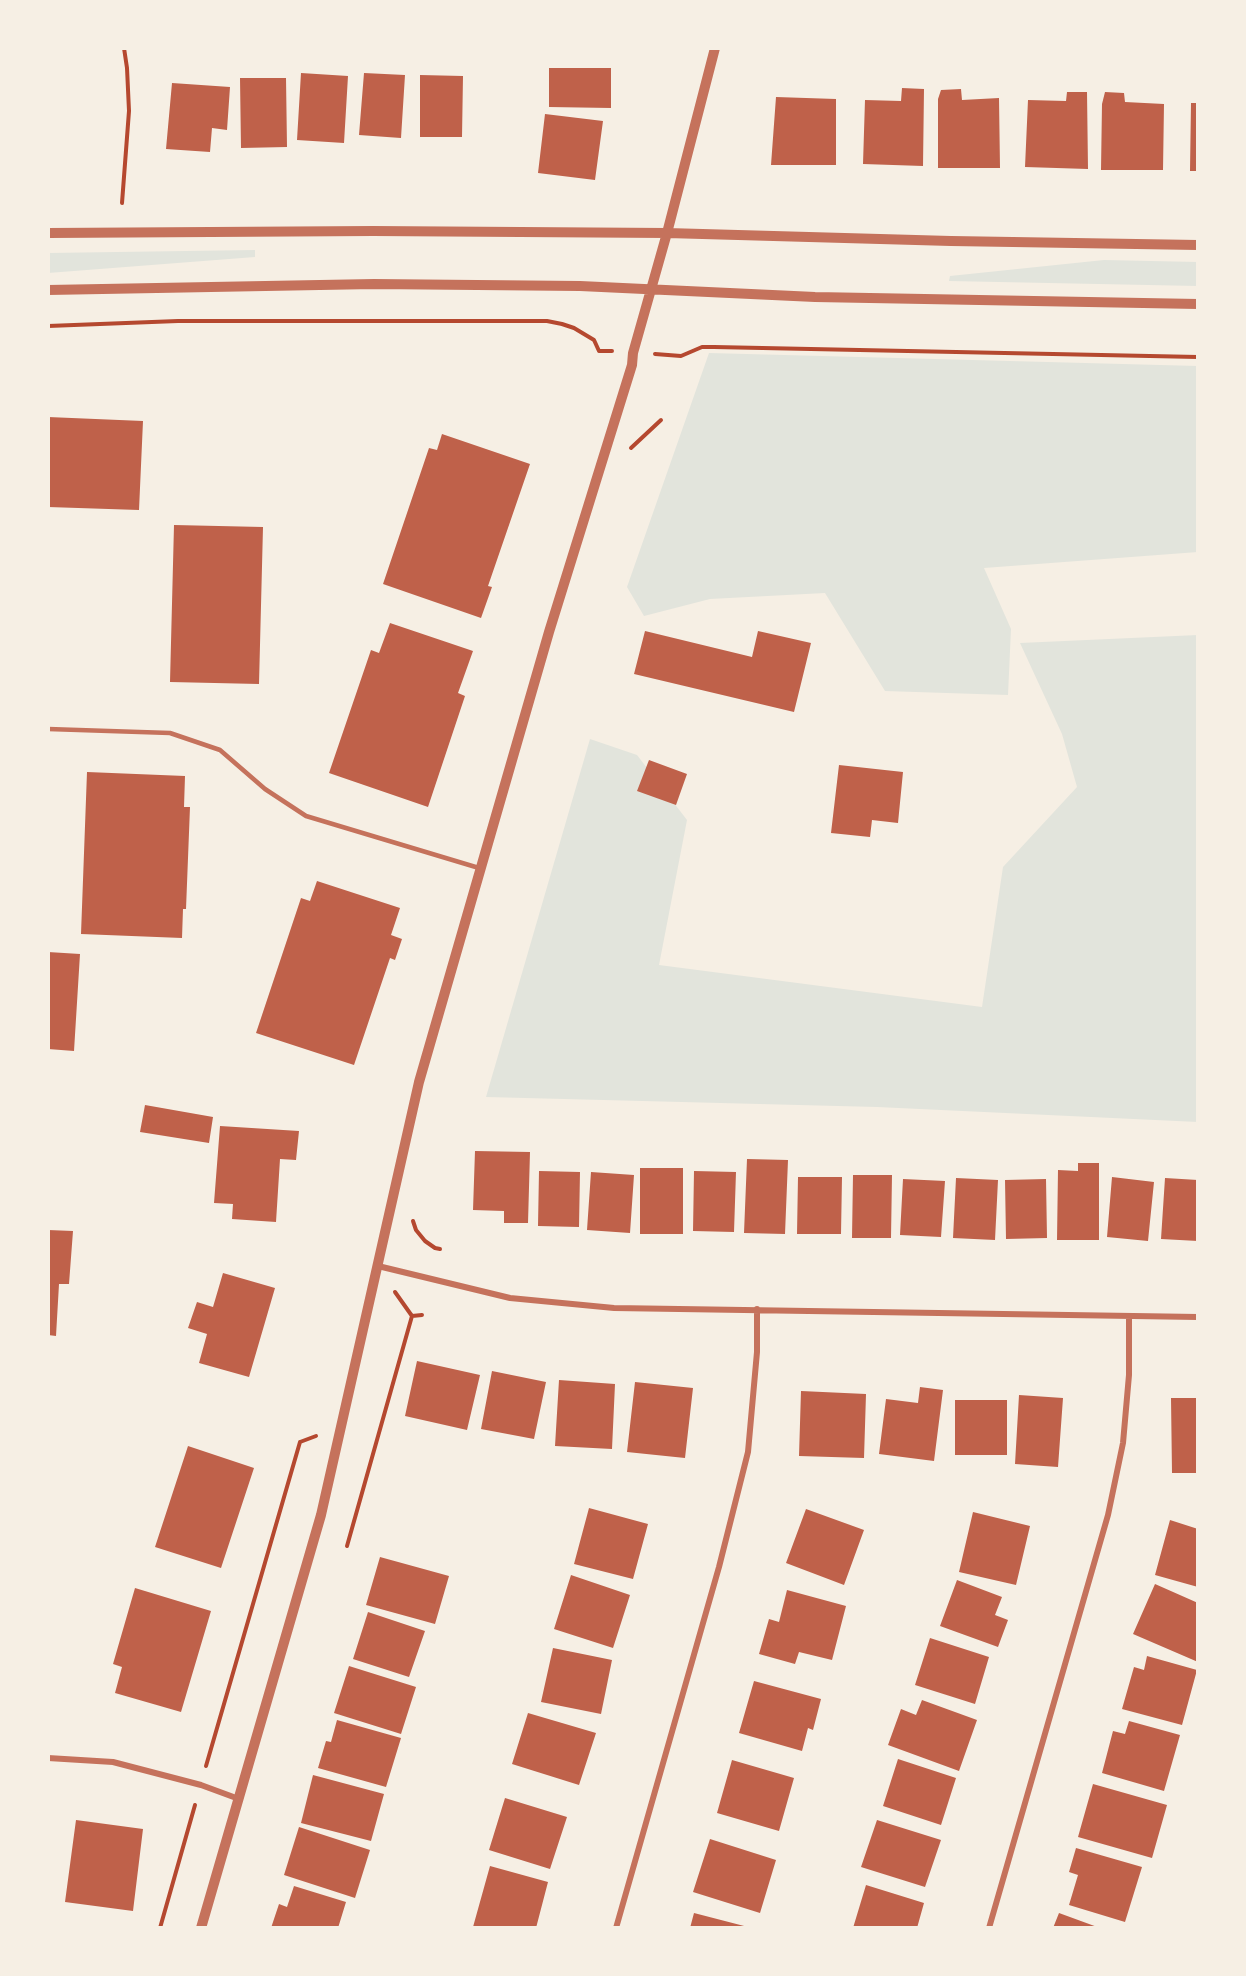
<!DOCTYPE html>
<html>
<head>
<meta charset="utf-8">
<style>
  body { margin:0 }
  #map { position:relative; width:1246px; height:1976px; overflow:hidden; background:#f6efe4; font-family:"Open Sans",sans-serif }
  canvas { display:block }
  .frame { position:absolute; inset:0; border:50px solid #f6efe4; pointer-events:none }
</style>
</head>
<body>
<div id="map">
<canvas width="1246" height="1976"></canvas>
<div class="frame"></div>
</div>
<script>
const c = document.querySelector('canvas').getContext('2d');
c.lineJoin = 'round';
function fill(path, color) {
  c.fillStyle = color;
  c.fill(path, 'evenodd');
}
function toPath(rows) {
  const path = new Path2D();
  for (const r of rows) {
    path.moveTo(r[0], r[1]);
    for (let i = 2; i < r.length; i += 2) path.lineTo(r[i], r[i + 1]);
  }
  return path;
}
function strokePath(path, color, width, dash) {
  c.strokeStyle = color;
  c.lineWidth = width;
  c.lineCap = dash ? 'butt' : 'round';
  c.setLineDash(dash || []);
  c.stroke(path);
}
const green = toPath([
  [255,250,255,257,48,273,48,253],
  [1104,260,1198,262,1198,286,949,281,950,276],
  [709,353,1198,366,1198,552,984,568,1011,629,1008,695,885,691,825,593,710,599,644,616,627,587],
  [1198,635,1198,1122,877,1107,486,1097,590,739,637,755,687,820,659,965,982,1007,1003,867,1077,787,1062,734,1020,643]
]);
const building = toPath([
  [549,68,611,68,611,108,549,107],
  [301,73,348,76,344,143,297,140],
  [364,73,405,75,401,138,359,135],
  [420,75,463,76,462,137,420,137],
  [240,78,286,78,287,147,241,148],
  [172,83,230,87,227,130,212,128,210,152,166,149],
  [902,88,924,89,923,166,863,164,865,100,901,101],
  [961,89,962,100,999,98,1000,168,938,168,938,99,941,90],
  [1067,92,1087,92,1088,169,1025,167,1028,100,1066,101],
  [1105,92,1124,93,1125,102,1164,104,1163,170,1101,170,1102,104],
  [776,97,836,99,836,165,771,165],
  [1191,103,1198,103,1198,171,1190,171],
  [545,114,603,121,595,180,538,173],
  [48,417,143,421,139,510,48,507],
  [442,434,530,464,488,586,492,587,481,618,383,584,429,448,437,450],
  [174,525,263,527,259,684,170,682],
  [390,623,473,651,458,693,465,696,428,807,329,773,371,650,379,653],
  [645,631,752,657,758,631,811,643,794,712,634,674],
  [649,760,687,774,676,805,637,791],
  [839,765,903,772,898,823,872,820,870,837,831,833],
  [87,772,185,776,184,807,190,807,186,909,183,909,182,938,81,934],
  [317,881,400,908,391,935,402,939,395,960,390,958,354,1065,256,1033,301,898,310,901],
  [48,952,80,954,74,1051,48,1049],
  [145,1105,213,1117,209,1143,140,1132],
  [220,1126,299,1131,296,1160,280,1159,276,1222,232,1219,233,1204,214,1203],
  [475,1151,530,1152,528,1223,504,1223,504,1211,473,1210],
  [747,1159,788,1160,785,1234,744,1233],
  [1078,1163,1099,1163,1099,1240,1057,1240,1058,1170,1078,1171],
  [640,1168,683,1168,683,1234,640,1234],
  [539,1171,580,1172,579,1227,538,1226],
  [694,1171,736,1172,734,1232,693,1231],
  [591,1172,634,1175,630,1233,587,1230],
  [853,1175,892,1175,891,1238,852,1238],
  [798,1177,842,1177,841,1234,797,1234],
  [1112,1177,1154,1182,1148,1241,1107,1237],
  [956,1178,998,1180,995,1240,953,1238],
  [1165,1178,1198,1180,1198,1241,1161,1239],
  [903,1179,945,1181,941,1237,900,1235],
  [1046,1179,1047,1238,1006,1239,1005,1180],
  [48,1230,73,1231,69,1284,59,1284,56,1336,48,1335],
  [223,1273,275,1288,249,1377,199,1363,207,1334,188,1328,197,1302,213,1307],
  [417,1361,480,1375,467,1430,405,1416],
  [492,1371,546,1382,534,1439,481,1429],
  [559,1380,615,1384,612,1449,555,1446],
  [635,1382,693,1388,685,1458,627,1452],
  [920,1387,943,1390,934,1461,879,1454,886,1399,918,1403],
  [801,1391,866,1394,864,1458,799,1456],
  [1019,1395,1063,1398,1058,1467,1015,1464],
  [1171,1398,1198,1398,1198,1473,1172,1473],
  [955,1400,1007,1400,1007,1455,955,1455],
  [188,1446,254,1468,221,1568,155,1547],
  [589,1508,648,1524,633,1579,574,1564],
  [806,1509,864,1530,844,1585,786,1563],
  [973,1512,1030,1526,1016,1585,959,1572],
  [1170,1520,1198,1529,1198,1587,1155,1575],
  [380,1557,449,1576,435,1624,366,1605],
  [571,1575,630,1595,613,1648,554,1629],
  [957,1580,1002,1597,995,1615,1008,1620,998,1647,940,1626],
  [1155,1584,1198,1603,1198,1662,1133,1634],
  [135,1588,211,1611,181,1712,115,1693,122,1667,113,1664],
  [787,1590,846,1606,832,1660,799,1652,795,1664,759,1654,769,1619,779,1622],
  [368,1612,425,1631,409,1677,353,1659],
  [930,1638,989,1657,975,1704,915,1685],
  [553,1648,612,1660,601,1714,541,1702],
  [1147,1656,1197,1670,1182,1725,1122,1709,1134,1667,1144,1670],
  [349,1666,416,1687,401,1734,334,1713],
  [754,1681,821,1699,813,1730,808,1728,802,1751,739,1733],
  [922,1700,977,1720,959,1771,888,1745,901,1709,916,1715],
  [528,1713,596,1733,579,1785,512,1764],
  [337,1720,401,1738,386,1787,318,1768,326,1741,331,1742],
  [1129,1721,1180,1735,1164,1791,1102,1773,1113,1731,1125,1734],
  [898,1759,956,1778,941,1825,883,1806],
  [732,1760,794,1778,779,1831,717,1813],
  [313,1775,384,1794,371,1841,301,1823],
  [1093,1784,1167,1805,1152,1858,1078,1837],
  [505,1798,567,1817,550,1869,489,1850],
  [76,1820,143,1829,133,1911,65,1902],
  [877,1820,941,1840,925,1887,861,1867],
  [299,1827,370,1850,355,1898,284,1875],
  [710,1839,776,1860,760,1913,693,1892],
  [1076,1848,1142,1867,1125,1922,1069,1905,1078,1875,1069,1872],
  [490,1866,548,1882,536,1928,473,1927],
  [866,1885,924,1903,917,1928,853,1928],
  [294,1886,346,1902,338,1928,271,1928,279,1904,287,1907],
  [694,1913,748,1927,748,1928,690,1928],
  [1059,1913,1100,1928,1053,1928]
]);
const path = toPath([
  [122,203,129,111,127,68,124,48],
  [48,326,178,321,547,321,562,324,574,328,594,340,599,351,612,351],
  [655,354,681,356,702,347,714,347,1198,357],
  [631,448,661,420],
  [413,1221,416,1230,425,1241,435,1248,440,1249],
  [395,1292,412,1316],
  [300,1442,316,1436],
  [347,1546,412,1316,422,1315],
  [206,1766,300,1442],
  [160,1928,195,1805]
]);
const service = toPath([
  [48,729,170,733,220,750,265,789,306,816,479,868]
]);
const minor = toPath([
  [378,1266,510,1298,614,1308,1198,1317],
  [48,1758,113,1762,201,1785,239,1799],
  [616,1928,719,1567,748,1452,757,1352,757,1309],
  [989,1928,1108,1515,1123,1443,1129,1375,1129,1316]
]);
const tertiary = toPath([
  [48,233,373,231,667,233,951,241,1198,245],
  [48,290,374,284,580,286,815,297,1198,304],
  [201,1928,321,1515,419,1082,549,632,632,365,633,353,667,233,715,48]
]);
fill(green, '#e2e4dc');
fill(building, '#bf614a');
strokePath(path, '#b5482f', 4);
strokePath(service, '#c5725c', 4.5);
strokePath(minor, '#c5725c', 6);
strokePath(tertiary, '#c5725c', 10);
</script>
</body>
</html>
